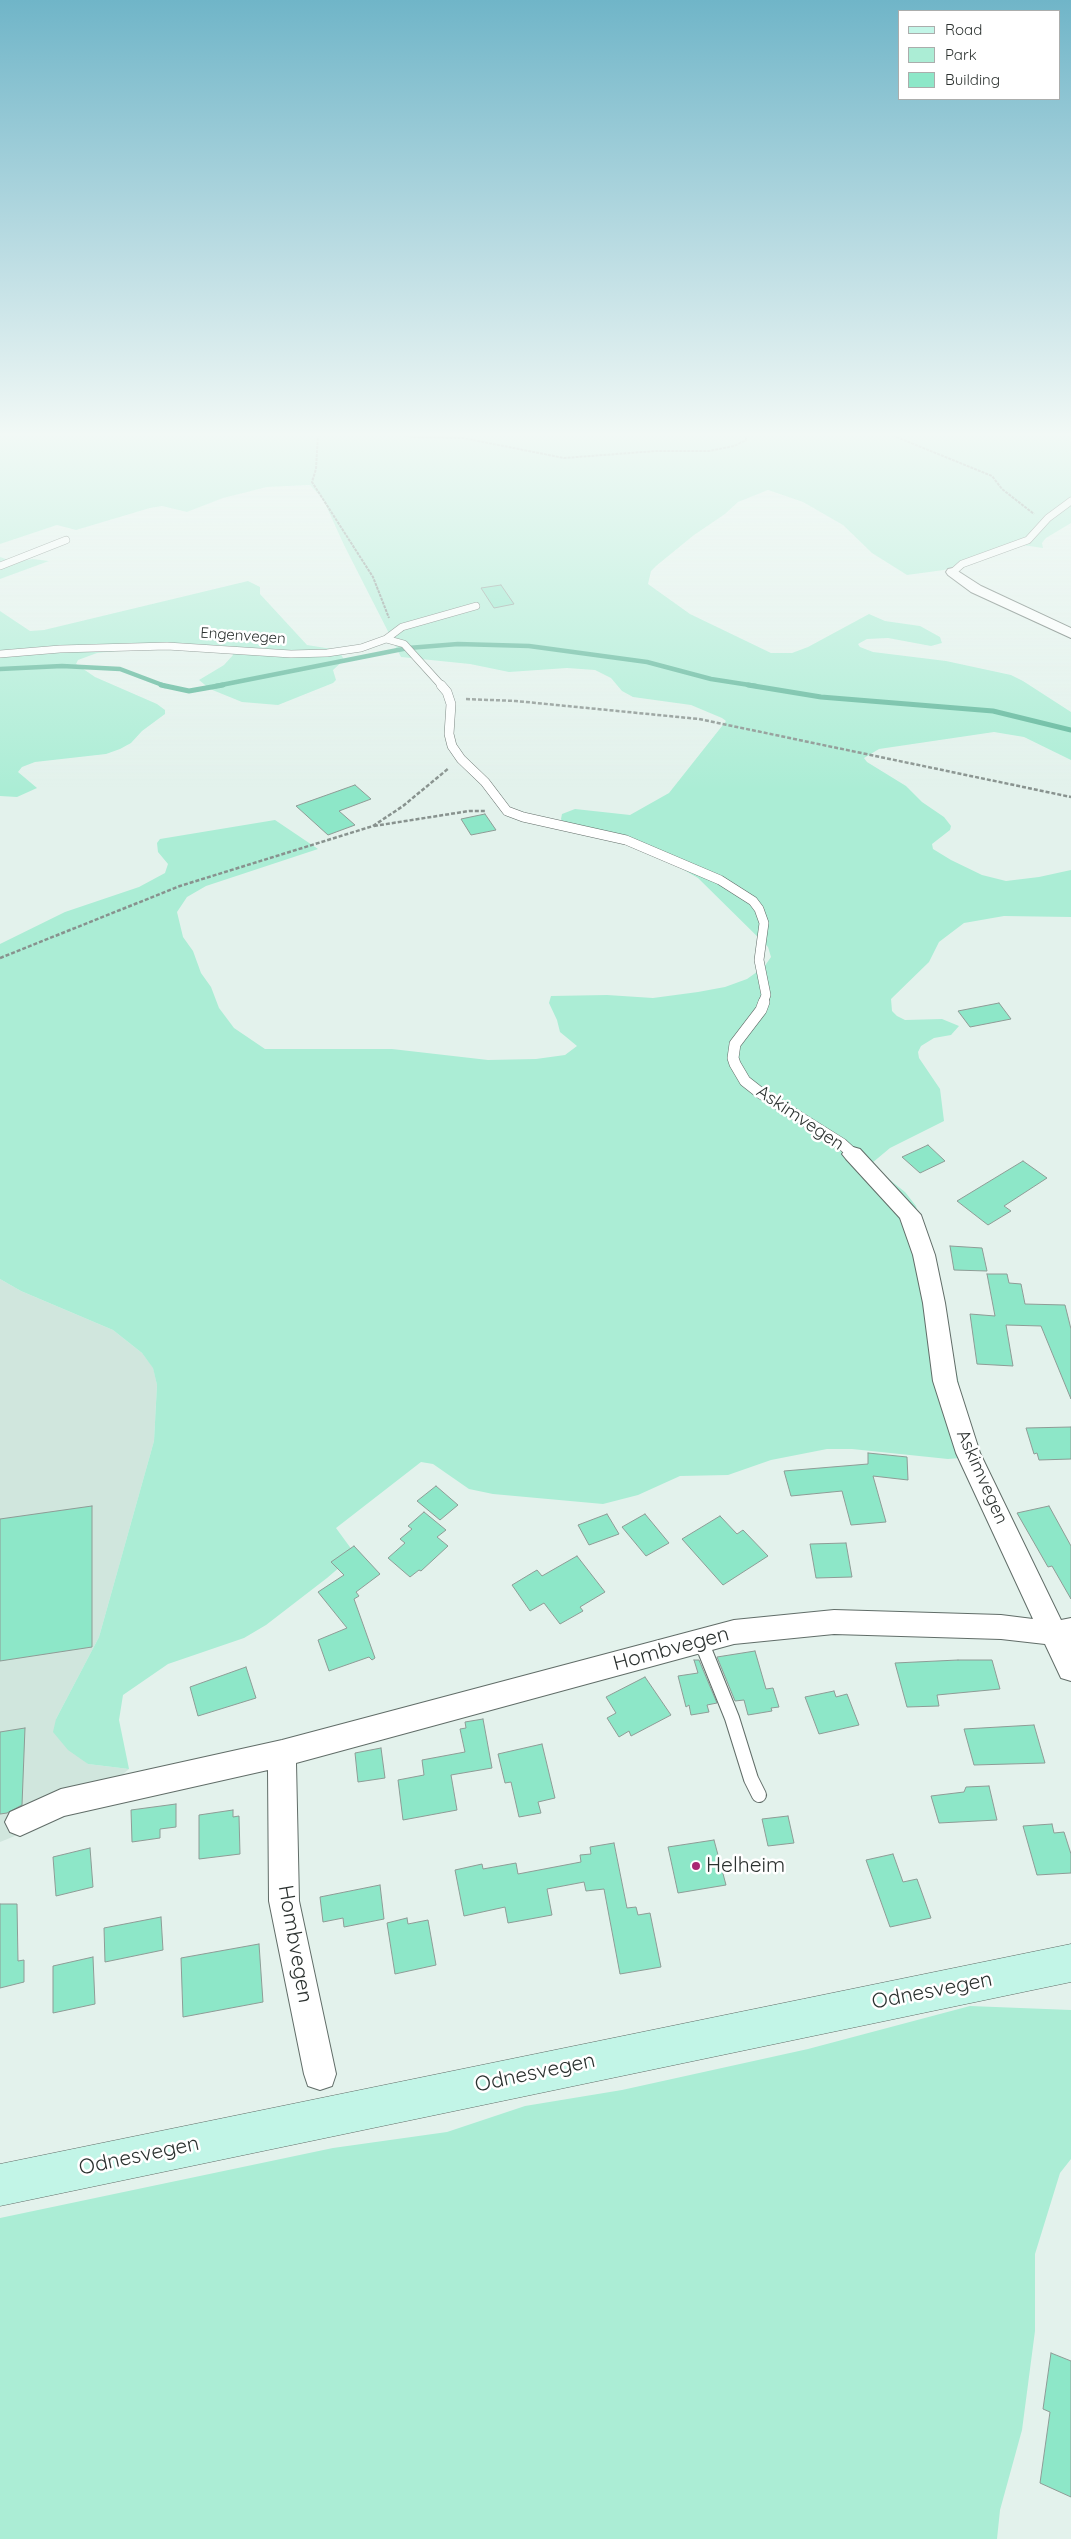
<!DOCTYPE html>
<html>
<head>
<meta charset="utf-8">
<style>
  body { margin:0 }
  #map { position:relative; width:1071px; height:2539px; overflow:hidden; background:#e3f2ec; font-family:Quicksand,sans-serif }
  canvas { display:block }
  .legend { position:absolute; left:898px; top:10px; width:162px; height:90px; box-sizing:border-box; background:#fff; border:1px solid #abadac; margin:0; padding:6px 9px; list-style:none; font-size:15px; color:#2c3230 }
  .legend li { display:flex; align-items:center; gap:10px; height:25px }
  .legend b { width:25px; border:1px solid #abadac }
</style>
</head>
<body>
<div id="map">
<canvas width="1071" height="2539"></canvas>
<ul class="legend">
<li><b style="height:6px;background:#c2f5e7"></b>Road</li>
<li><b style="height:14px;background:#abedd5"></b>Park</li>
<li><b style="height:14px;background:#8de7c8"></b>Building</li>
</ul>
</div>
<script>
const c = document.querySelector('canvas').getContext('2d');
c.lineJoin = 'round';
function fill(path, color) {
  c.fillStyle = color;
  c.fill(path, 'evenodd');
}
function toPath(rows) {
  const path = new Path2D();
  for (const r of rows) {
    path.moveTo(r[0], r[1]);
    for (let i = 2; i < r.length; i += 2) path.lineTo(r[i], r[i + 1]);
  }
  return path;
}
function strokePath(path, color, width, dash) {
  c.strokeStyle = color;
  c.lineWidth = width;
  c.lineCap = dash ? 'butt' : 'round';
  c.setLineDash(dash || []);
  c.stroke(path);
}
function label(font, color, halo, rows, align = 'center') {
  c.font = font + ' Quicksand,sans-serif';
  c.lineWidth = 5;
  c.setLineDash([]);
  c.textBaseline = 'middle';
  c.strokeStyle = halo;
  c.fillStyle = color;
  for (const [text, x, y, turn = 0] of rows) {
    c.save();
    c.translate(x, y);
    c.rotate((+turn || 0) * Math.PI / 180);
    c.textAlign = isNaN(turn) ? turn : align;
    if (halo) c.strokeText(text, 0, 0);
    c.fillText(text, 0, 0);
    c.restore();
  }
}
const built = toPath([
  [0,1279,21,1291,113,1330,142,1353,153,1367,157,1385,154,1441,99,1637,56,1719,88,1764,129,1769,96,1798,57,1819,0,1842]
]);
const green = toPath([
  [0,434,1071,434,1071,523,1046,538,1042,543,1043,548,1022,545,944,570,907,575,872,553,843,525,803,502,768,490,738,502,725,514,694,535,656,566,651,571,648,584,690,614,771,653,792,653,808,647,869,614,885,621,920,626,940,637,942,643,931,646,888,638,867,639,858,644,860,647,873,652,946,661,1011,675,1023,681,1071,712,1071,760,1024,737,994,732,879,749,864,758,867,762,906,786,922,802,944,817,951,826,950,830,932,844,933,849,951,860,982,875,1006,881,1039,877,1071,870,1071,917,1004,916,964,923,939,942,929,962,891,999,892,1011,897,1016,905,1020,942,1019,959,1026,951,1035,934,1038,921,1046,918,1052,919,1058,940,1089,944,1121,890,1148,872,1163,876,1169,905,1192,916,1206,925,1243,937,1275,967,1424,960,1458,948,1459,852,1449,827,1449,771,1460,728,1475,680,1476,638,1495,603,1504,493,1494,469,1489,433,1464,421,1462,336,1528,355,1554,327,1578,266,1625,244,1638,168,1664,123,1695,119,1720,129,1769,88,1764,68,1750,53,1732,56,1719,99,1637,154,1441,157,1385,153,1368,142,1353,113,1330,21,1291,0,1279,0,944,65,912,139,887,165,873,168,864,158,852,157,843,160,839,275,820,318,849,206,886,187,897,177,912,183,937,193,951,201,973,211,987,219,1008,234,1028,265,1049,392,1049,488,1060,536,1059,565,1055,577,1046,560,1032,557,1020,549,1003,551,996,607,995,653,998,698,992,725,987,747,979,764,967,771,957,768,947,698,878,655,853,563,823,561,819,562,814,575,809,630,815,669,793,726,721,722,718,691,705,633,697,622,691,611,678,595,670,567,668,509,672,470,664,401,657,344,545,323,499,310,485,267,487,223,498,187,512,162,506,150,508,76,530,57,525,0,544],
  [0,557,14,562,33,559,49,561,0,579],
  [248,581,260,587,260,594,307,645,332,649,341,654,344,660,333,670,336,680,333,683,278,705,242,702,210,689,199,680,224,665,233,655,232,652,226,650,134,649,97,653,78,660,76,664,95,677,157,704,165,710,165,714,142,731,131,743,120,749,106,754,35,762,22,767,18,772,37,788,17,797,0,796,0,611,30,631,44,630],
  [970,2006,1071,2010,1071,2159,1060,2173,1035,2254,1035,2331,1022,2430,1000,2510,997,2539,0,2539,0,2218,333,2148,447,2132,525,2106,622,2090,808,2049]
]);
const streamFar1 = toPath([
  [0,669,62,666,120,669,165,686],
  [216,686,408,648,458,644,529,646,647,662,711,679,756,686]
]);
const stream = toPath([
  [161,685,189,691,223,685],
  [748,685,821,697,993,711,1071,730]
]);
const building = toPath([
  [501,585,514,604,494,608,481,588,501,585],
  [355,785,371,799,339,811,355,825,328,835,296,806,355,785],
  [485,814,496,830,471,835,461,819,485,814],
  [999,1003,1011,1019,970,1027,958,1011,999,1003],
  [928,1145,945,1161,920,1173,902,1157,928,1145],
  [1023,1161,1047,1178,1004,1206,1011,1211,988,1225,957,1201,1023,1161],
  [950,1246,982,1248,987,1271,954,1270,950,1246],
  [987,1274,1007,1274,1009,1283,1021,1284,1025,1304,1065,1305,1071,1329,1071,1399,1041,1326,1006,1325,1013,1366,977,1364,970,1314,995,1316,987,1274],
  [1071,1427,1071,1459,1039,1460,1037,1453,1034,1454,1026,1428,1071,1427],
  [868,1453,907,1457,908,1480,873,1476,886,1522,851,1525,842,1491,791,1496,784,1471,868,1464,868,1453],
  [436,1486,458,1505,440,1520,417,1501,436,1486],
  [92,1506,92,1647,0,1661,0,1519,92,1506],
  [1049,1506,1071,1546,1071,1599,1052,1566,1048,1567,1017,1513,1049,1506],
  [424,1512,446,1530,437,1537,448,1546,421,1571,419,1570,410,1577,388,1558,405,1543,400,1539,412,1529,408,1526,424,1512],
  [607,1514,619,1534,589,1545,578,1525,607,1514],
  [645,1514,669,1543,646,1556,622,1527,645,1514],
  [720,1516,737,1534,743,1530,768,1556,723,1585,682,1539,720,1516],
  [846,1543,852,1577,816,1578,810,1544,846,1543],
  [354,1546,380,1574,356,1592,359,1596,354,1599,375,1658,372,1660,369,1657,329,1671,318,1640,347,1628,318,1592,344,1575,331,1562,354,1546],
  [577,1556,605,1592,580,1607,583,1611,560,1624,544,1603,530,1611,512,1585,537,1570,542,1576,577,1556],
  [755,1651,766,1689,773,1688,779,1707,771,1708,772,1711,748,1715,744,1700,735,1701,717,1657,755,1651],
  [694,1660,699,1660,717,1703,707,1705,709,1712,691,1715,689,1705,686,1707,678,1676,698,1673,694,1660],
  [958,1660,992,1660,1000,1689,937,1695,939,1706,907,1707,895,1663,958,1660],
  [246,1667,256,1698,198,1716,190,1687,246,1667],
  [645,1677,671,1715,631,1736,629,1731,619,1737,607,1718,616,1713,606,1697,645,1677],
  [834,1691,836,1697,847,1694,859,1725,819,1734,805,1697,834,1691],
  [483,1719,492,1768,451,1775,457,1810,403,1820,398,1780,424,1775,422,1760,465,1752,460,1729,466,1728,465,1722,483,1719],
  [1034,1725,1045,1763,974,1765,964,1729,1034,1725],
  [25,1728,22,1805,7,1813,0,1814,0,1732,25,1728],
  [542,1744,555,1798,538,1802,541,1813,519,1817,511,1782,505,1783,498,1754,542,1744],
  [381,1748,385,1778,358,1782,355,1753,381,1748],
  [989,1786,997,1820,939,1823,931,1796,964,1792,966,1787,989,1786],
  [176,1804,176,1827,160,1829,160,1838,132,1842,131,1810,176,1804],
  [233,1810,233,1817,239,1816,240,1854,199,1859,199,1815,233,1810],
  [788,1816,794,1843,768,1846,762,1819,788,1816],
  [1052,1824,1054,1833,1064,1832,1071,1854,1071,1873,1037,1875,1023,1826,1052,1824],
  [714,1840,726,1885,678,1893,668,1847,714,1840],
  [614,1843,627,1908,636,1907,638,1915,650,1913,661,1967,620,1974,604,1889,586,1891,584,1882,547,1889,552,1915,508,1923,505,1907,464,1916,455,1870,482,1864,483,1869,516,1863,518,1874,581,1862,580,1855,591,1854,590,1847,614,1843],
  [90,1848,93,1887,56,1896,53,1857,90,1848],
  [893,1854,903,1882,917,1879,931,1918,890,1927,866,1860,893,1854],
  [380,1885,384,1919,344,1927,343,1918,323,1922,320,1897,380,1885],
  [0,1904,17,1904,18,1961,24,1960,24,1982,0,1988,0,1904],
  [161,1917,163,1950,105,1962,104,1928,161,1917],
  [407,1918,408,1924,428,1920,436,1965,395,1974,387,1923,407,1918],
  [259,1944,263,2002,183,2017,181,1958,259,1944],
  [93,1957,95,2004,53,2013,53,1966,93,1957],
  [1051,2353,1071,2361,1071,2497,1040,2483,1050,2412,1043,2409,1051,2353]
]);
const pathFar1 = toPath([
  [318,434,316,469,312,482,373,577,389,618],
  [378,434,384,434],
  [402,434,412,437,463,438,564,458,656,451,709,451,734,446,746,440,746,434],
  [889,434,992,476,1002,489,1034,514]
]);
const path = toPath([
  [466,699,516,701,699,719,1071,797],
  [374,826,469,811,486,811],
  [0,958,180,886,373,826,403,806,449,768]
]);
const serviceFar3 = toPath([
  [0,566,66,540],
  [953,572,962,564,1028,540,1048,518,1071,501],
  [386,639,404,644,442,686],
  [0,654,60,649,167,646,291,654,327,653,361,648,386,639,402,627,476,606]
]);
const serviceFar2 = toPath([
  [441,685,447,692,451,704,449,734,452,746,461,759,485,782,507,811,523,817,626,840,720,880,753,901,759,909,764,923,759,960,766,995,763,1003]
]);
const serviceFar1 = toPath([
  [764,1002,761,1010,735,1044,733,1058,735,1064,745,1081,759,1092,842,1144,853,1154]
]);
const service = toPath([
  [701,1641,732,1718,751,1779,759,1795]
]);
const minor = toPath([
  [953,568,981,586,1071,628,1071,638,971,592,948,575,946,572,948,569,953,568],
  [853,1147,860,1149,921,1215,935,1255,945,1303,957,1381,980,1453,1061,1620,1071,1618,1071,1681,1061,1678,1045,1644,1001,1639,834,1634,734,1644,296,1763,299,1901,336,2074,332,2086,320,2090,308,2086,304,2074,269,1901,268,1770,64,1816,20,1836,10,1832,5,1822,10,1812,61,1789,282,1740,734,1620,834,1610,1001,1615,1033,1619,956,1453,933,1381,923,1303,913,1255,900,1218,846,1159,842,1154,846,1149,853,1147]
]);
const secondary = toPath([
  [1071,1944,1071,1982,0,2206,0,2164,1071,1944]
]);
const markers = [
  [696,1866,5,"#a92773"]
];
const farStreetnames = [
  ["Engenvegen",243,636,4]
];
const streetNames = [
  ["Askimvegen",800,1118,34],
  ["Askimvegen",982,1477,66]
];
const nearStreetnames = [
  ["Hombvegen",671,1649,-15],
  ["Hombvegen",295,1944,80],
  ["Odnesvegen",932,1991,-11],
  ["Odnesvegen",535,2073,-12],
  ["Odnesvegen",139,2156,-12]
];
const nearPoinames = [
  ["Helheim",706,1866]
];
fill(built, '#d0e6dd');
fill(green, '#abedd5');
strokePath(streamFar1, '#5cb699', 4.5);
strokePath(stream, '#5cb699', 5);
fill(building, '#8de7c8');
strokePath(building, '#8e9c96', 1);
strokePath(serviceFar3, '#616d68', 8);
strokePath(serviceFar2, '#616d68', 10);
strokePath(serviceFar1, '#616d68', 12);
strokePath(service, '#616d68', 16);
strokePath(minor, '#616d68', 2);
strokePath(secondary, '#616d68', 1);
strokePath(pathFar1, '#88928e', 2, [3, 1]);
strokePath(path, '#88928e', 2.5, [4, 2]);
strokePath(serviceFar3, '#fff', 7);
strokePath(serviceFar2, '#fff', 9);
strokePath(serviceFar1, '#fff', 11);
strokePath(service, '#fff', 14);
fill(minor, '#fff');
fill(secondary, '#c2f5e7');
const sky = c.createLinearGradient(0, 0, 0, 790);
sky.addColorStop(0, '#70b5c8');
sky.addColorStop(0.55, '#f2f9f6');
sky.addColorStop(1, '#f2f9f600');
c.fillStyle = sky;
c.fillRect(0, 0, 1071, 790);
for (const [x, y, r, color] of markers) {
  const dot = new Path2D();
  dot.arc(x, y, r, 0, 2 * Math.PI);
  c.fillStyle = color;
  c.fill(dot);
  strokePath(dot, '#fff', 2);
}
label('15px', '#2c3230', '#fff', farStreetnames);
label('18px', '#2c3230', '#fff', streetNames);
label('21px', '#2c3230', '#fff', nearStreetnames);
label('21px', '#2c3230', '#fff', nearPoinames, 'left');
</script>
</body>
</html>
